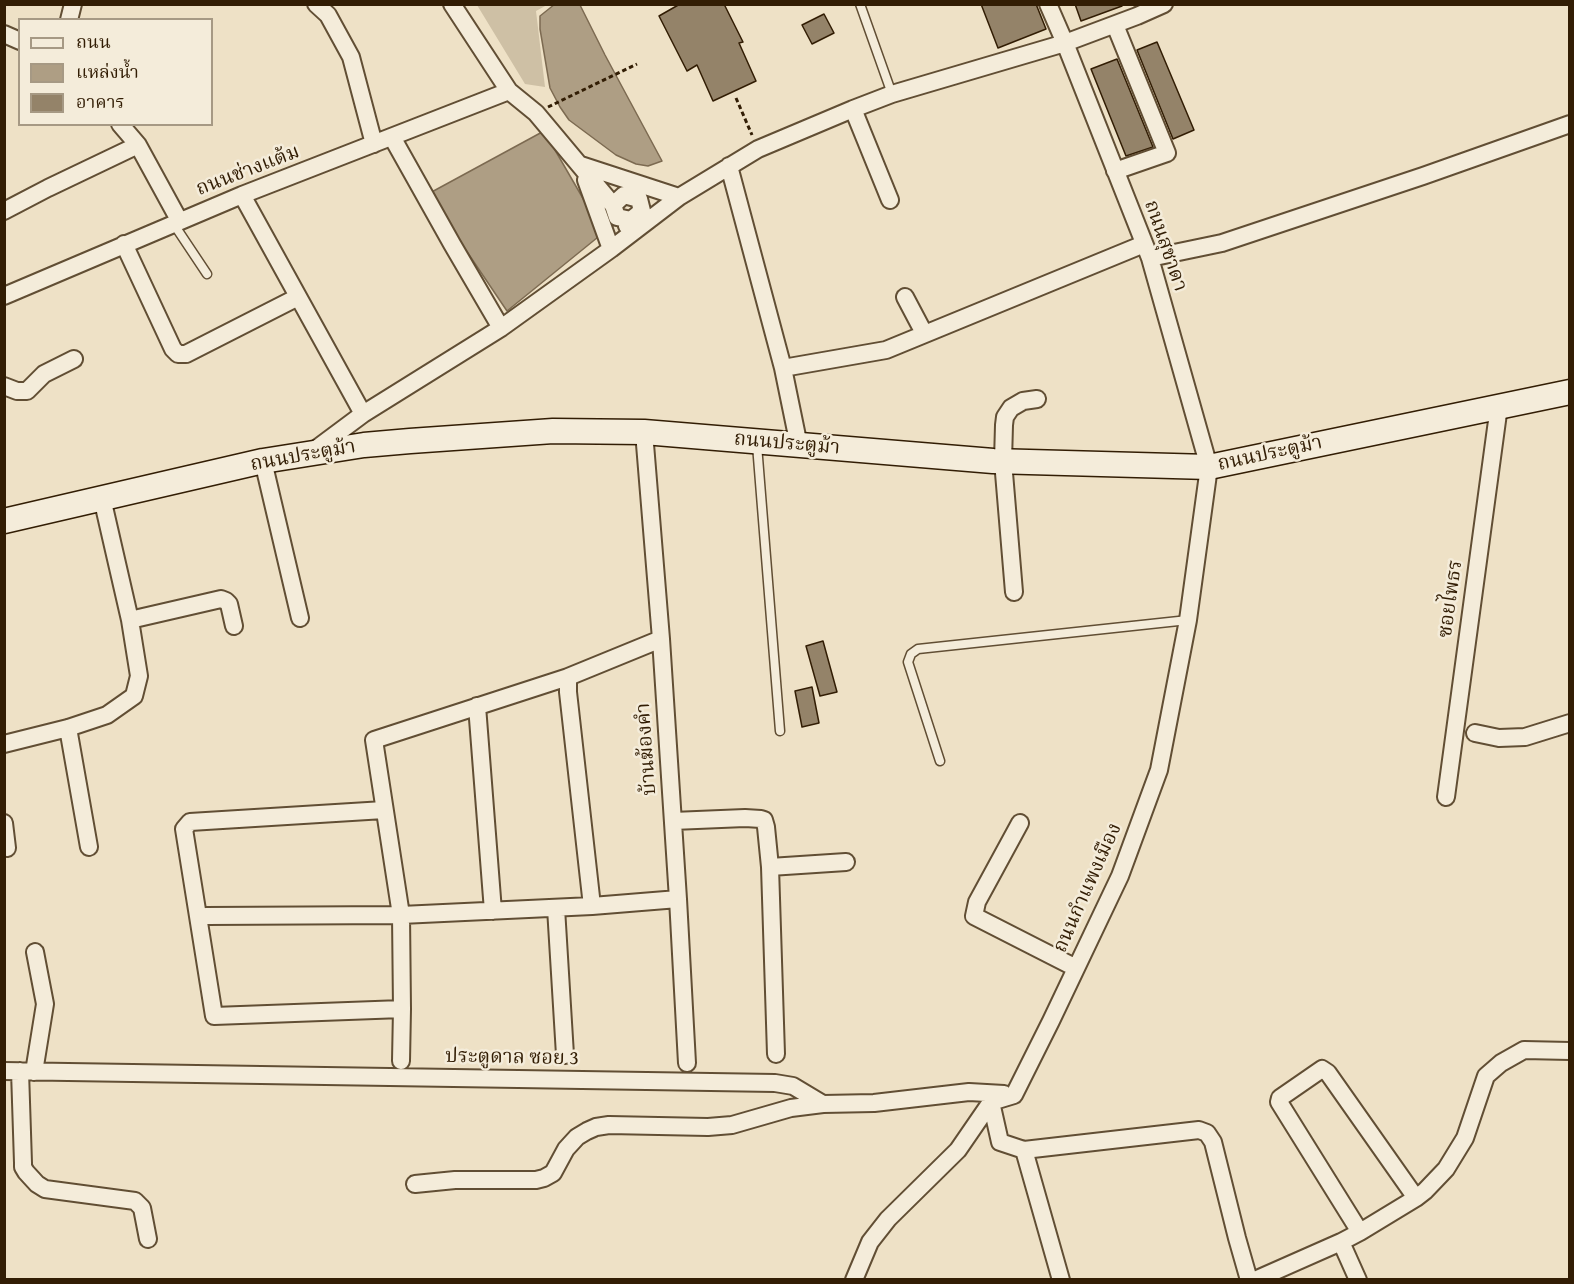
<!DOCTYPE html>
<html>
<head>
<meta charset="utf-8">
<style>
  body { margin:0 }
  #map { position:relative; width:1574px; height:1284px; overflow:hidden; background:#eee1c6; font-family:"Gentium Book Plus","Noto Serif Thai",serif }
  canvas { display:block }
  .frame { position:absolute; inset:0; border:6px solid #321d04; pointer-events:none }
  .legend { position:absolute; left:18px; top:18px; width:195px; height:108px; box-sizing:border-box; background:#f4ecda; border:2px solid #a69984; margin:0; padding:8px 10px; list-style:none; font-size:18px; color:#321d04 }
  .legend li { display:flex; align-items:center; gap:12px; height:30px }
  .legend b { width:30px; border:2px solid #a69984 }
</style>
</head>
<body>
<div id="map">
<canvas width="1574" height="1284"></canvas>
<div class="frame"></div>
<ul class="legend">
<li><b style="height:8px;background:#f4ecda"></b>ถนน</li>
<li><b style="height:16px;background:#ae9e84"></b>แหล่งน้ำ</li>
<li><b style="height:16px;background:#948369"></b>อาคาร</li>
</ul>
</div>
<script>
const c = document.querySelector('canvas').getContext('2d');
c.lineJoin = 'round';
function fill(path, color) {
  c.fillStyle = color;
  c.fill(path, 'evenodd');
}
function toPath(rows) {
  const path = new Path2D();
  for (const r of rows) {
    path.moveTo(r[0], r[1]);
    for (let i = 2; i < r.length; i += 2) path.lineTo(r[i], r[i + 1]);
  }
  return path;
}
function strokePath(path, color, width, dash) {
  c.strokeStyle = color;
  c.lineWidth = width;
  c.lineCap = dash ? 'butt' : 'round';
  c.setLineDash(dash || []);
  c.stroke(path);
}
function label(font, color, halo, rows, align = 'center') {
  c.font = font + ' "Gentium Book Plus","Noto Serif Thai",serif';
  c.lineWidth = 5;
  c.setLineDash([]);
  c.textBaseline = 'middle';
  c.strokeStyle = halo;
  c.fillStyle = color;
  for (const [text, x, y, turn = 0] of rows) {
    c.save();
    c.translate(x, y);
    c.rotate((+turn || 0) * Math.PI / 180);
    c.textAlign = isNaN(turn) ? turn : align;
    if (halo) c.strokeText(text, 0, 0);
    c.fillText(text, 0, 0);
    c.restore();
  }
}
const green = toPath([
  [477,5,547,5,536,11,545,87,525,84]
]);
const water = toPath([
  [555,4,580,5,605,55,662,161,648,166,636,164,616,155,569,120,560,107,550,88,540,29,540,16,555,4],
  [544,131,603,233,507,311,428,194,544,131]
]);
const building = toPath([
  [680,4,724,4,743,42,739,43,756,81,713,101,697,65,687,71,659,16,680,4],
  [981,4,1036,4,1046,29,998,48,981,4],
  [1075,4,1121,4,1122,6,1081,21,1075,4],
  [824,14,834,33,812,44,802,25,824,14],
  [1157,42,1194,130,1173,139,1137,50,1157,42],
  [1117,59,1153,147,1126,156,1091,69,1117,59],
  [823,641,837,692,820,696,806,646,823,641],
  [812,687,819,723,802,727,795,691,812,687]
]);
const path = toPath([
  [736,98,752,135],
  [548,107,637,64]
]);
const lane = toPath([
  [860,4,892,94],
  [173,223,207,274],
  [757,445,780,731],
  [940,761,908,662,911,654,918,649,1188,620]
]);
const street = toPath([
  [316,4,328,15,351,57,374,144],
  [452,4,509,91,536,113,613,205],
  [69,20,73,4],
  [1115,25,1167,153,1115,171],
  [4,34,20,41],
  [853,109,890,200],
  [120,124,138,145,179,220],
  [392,137,452,244,501,328],
  [581,165,679,197],
  [729,166,783,368,799,446],
  [586,180,611,249],
  [242,195,363,414],
  [4,211,48,188,138,145],
  [627,226,631,220,642,211,639,199,624,195,613,205,617,217,631,220],
  [124,244,173,349,178,354,186,354,298,297],
  [1150,258,1222,243,1423,176,1570,124],
  [4,296,242,195,509,91],
  [905,297,924,333],
  [783,368,886,350,1144,244],
  [4,386,17,391,27,391,44,374,74,359],
  [644,432,661,639,678,899,687,1063],
  [312,452,363,414,501,328,611,249,679,197,758,149,853,109,892,94,1065,43,1137,16,1164,4],
  [263,461,300,618],
  [1014,592,1003,461,1004,425,1005,417,1011,408,1023,401,1037,399],
  [130,620,221,599,226,601,229,604,234,626],
  [568,677,568,692,592,906],
  [477,706,493,911],
  [68,728,89,847],
  [1475,733,1499,738,1525,737,1570,723],
  [4,744,68,728,107,715,134,696,139,676,130,620,102,498],
  [1446,797,1499,406],
  [384,810,190,822,184,829,214,1016,402,1009],
  [673,821,745,818,761,819,764,820,766,827,770,867,776,1054],
  [4,823,7,848],
  [1020,823,983,891,977,902,974,916,1076,968],
  [770,867,846,862],
  [556,908,565,1055],
  [206,916,401,915,592,906,678,899],
  [401,1061,402,1009,401,915,374,740,568,677,661,639],
  [4,1071,775,1083,793,1086,823,1104,874,1103,969,1092,1004,1094],
  [20,1071,23,1163,23,1167,26,1172,37,1184,45,1189,135,1201,142,1208,148,1239],
  [34,1072,45,1004,35,952],
  [991,1102,1014,1095,1051,1021,1120,876,1159,770,1188,620,1209,467,1150,258,1065,43,1048,4],
  [991,1102,1000,1142,1024,1150,1061,1280],
  [1024,1150,1199,1130,1207,1133,1213,1142,1237,1238,1249,1280],
  [415,1184,455,1180,536,1180,544,1178,553,1173,566,1149,577,1137,587,1131,596,1127,609,1125,708,1127,732,1125,791,1108,823,1104],
  [1360,1232,1279,1102,1280,1098,1322,1069,1328,1073,1416,1198],
  [1341,1242,1358,1280],
  [854,1280,870,1242,888,1219,958,1150,991,1102],
  [1255,1280,1341,1242,1360,1232,1416,1198,1425,1191,1446,1169,1465,1138,1486,1076,1501,1063,1524,1050,1570,1051]
]);
const secondary = toPath([
  [4,521,263,461,364,445,410,441,553,431,644,432,993,461,1209,467,1570,392]
]);
const streetNames = [
  ["ถนนช่างแต้ม",248,171,-21],
  ["ถนนสุชาดา",1165,246,71],
  ["ถนนประตูม้า",787,444,5],
  ["ถนนประตูม้า",1270,454,-12],
  ["ถนนประตูม้า",303,456,-10],
  ["ซอยไพธร",1451,599,-82],
  ["บ้านฆ้องคำ",647,749,-94],
  ["ถนนกำแพงเมือง",1088,888,-66],
  ["ประตูดาล ซอย 3",512,1058,1]
];
fill(green, '#cec0a5');
fill(water, '#ae9e84');
strokePath(water, '#7c6a51', 1.5);
fill(building, '#948369');
strokePath(building, '#321d04', 1.5);
strokePath(lane, '#614e34', 11);
strokePath(street, '#614e34', 20);
strokePath(secondary, '#321d04', 27);
strokePath(path, '#321d04', 3, [4.5, 3]);
strokePath(lane, '#f4ecda', 8);
strokePath(street, '#f4ecda', 16);
strokePath(secondary, '#f4ecda', 24);
label('20px', '#321d04', '#f4ecda', streetNames);
</script>
</body>
</html>
